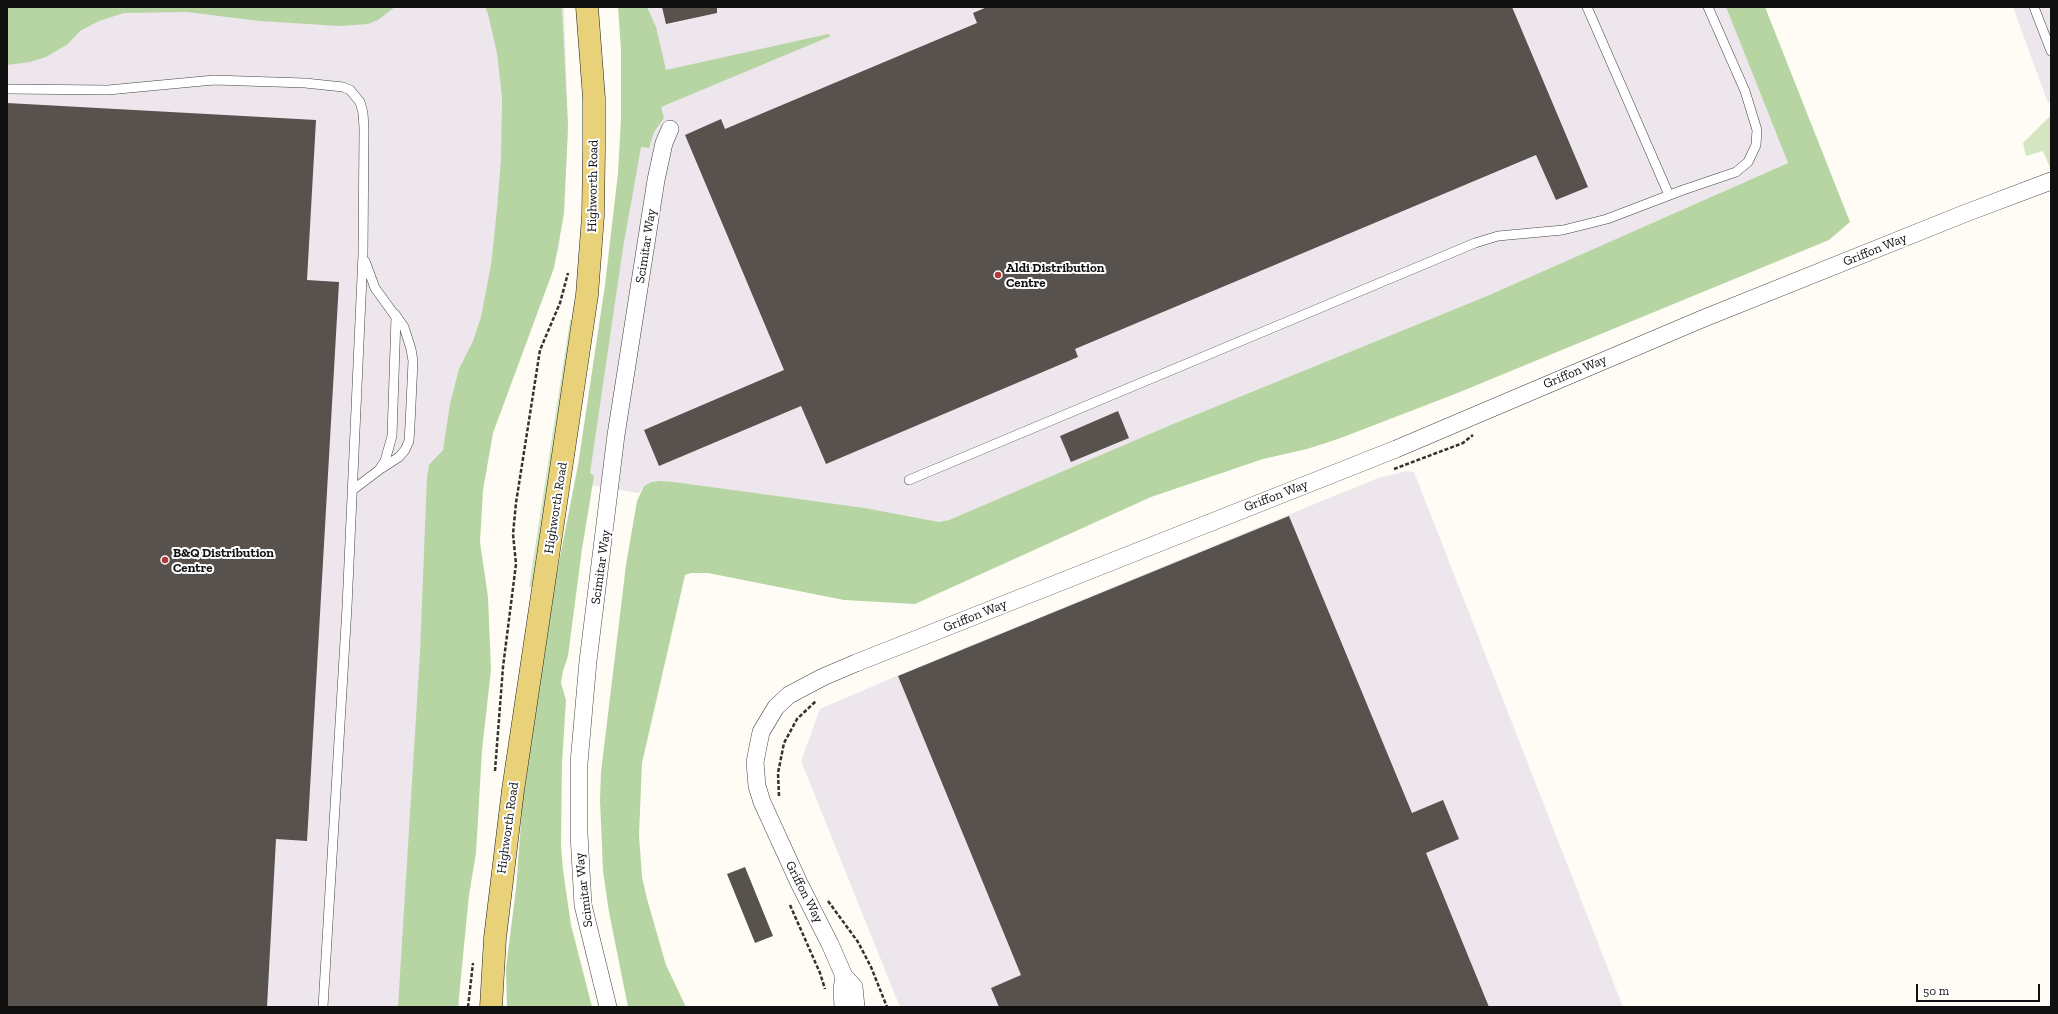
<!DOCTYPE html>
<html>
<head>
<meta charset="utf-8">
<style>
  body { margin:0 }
  #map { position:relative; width:2058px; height:1014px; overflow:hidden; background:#fefcf5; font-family:"Zilla Slab",serif }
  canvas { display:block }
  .frame { position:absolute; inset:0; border:8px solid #101010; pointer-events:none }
  .scale { position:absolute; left:1916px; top:984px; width:124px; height:18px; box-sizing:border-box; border:2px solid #101010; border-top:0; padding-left:5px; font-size:12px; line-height:14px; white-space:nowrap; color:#101010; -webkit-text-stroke:3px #fff; paint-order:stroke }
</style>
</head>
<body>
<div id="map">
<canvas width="2058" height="1014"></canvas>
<div class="frame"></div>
<div class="scale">50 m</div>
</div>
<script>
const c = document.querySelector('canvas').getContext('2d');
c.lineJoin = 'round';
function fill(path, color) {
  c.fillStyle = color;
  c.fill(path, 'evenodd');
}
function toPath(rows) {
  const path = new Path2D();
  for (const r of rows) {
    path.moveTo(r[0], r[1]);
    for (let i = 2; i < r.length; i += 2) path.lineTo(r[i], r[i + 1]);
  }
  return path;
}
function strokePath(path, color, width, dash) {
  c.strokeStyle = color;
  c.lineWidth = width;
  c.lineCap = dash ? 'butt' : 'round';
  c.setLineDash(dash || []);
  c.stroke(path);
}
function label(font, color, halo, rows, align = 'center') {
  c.font = font + ' "Zilla Slab",serif';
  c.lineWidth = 4;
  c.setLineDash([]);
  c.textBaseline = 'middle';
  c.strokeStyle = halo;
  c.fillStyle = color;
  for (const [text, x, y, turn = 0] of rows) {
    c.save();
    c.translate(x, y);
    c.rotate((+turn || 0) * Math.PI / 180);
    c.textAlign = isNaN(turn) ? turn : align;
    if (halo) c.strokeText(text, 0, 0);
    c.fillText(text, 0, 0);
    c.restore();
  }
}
const industrial = toPath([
  [38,7,564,7,568,126,566,170,559,248,547,284,481,441,459,1007,7,1007,7,13],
  [625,7,1726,7,1788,163,1487,296,1173,424,949,520,939,522,865,508,660,481,651,482,644,486,639,493,578,483,628,122],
  [2013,7,2051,7,2051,102,2048,103],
  [1407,471,1414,472,1623,1007,900,1007,801,761,820,709,894,677,1378,478]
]);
const green = toPath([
  [2051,115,2051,170,2043,151,2026,156,2023,143],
  [570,320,575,320,534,587,529,587]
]);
const forest = toPath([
  [7,7,395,7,378,20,368,24,339,26,259,21,187,12,124,13,99,21,80,31,68,44,46,57,30,62,7,65],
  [485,7,562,7,568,126,564,214,554,268,493,433,483,490,480,542,488,597,491,670,482,750,476,853,469,895,458,1007,398,1007,420,653,427,477,429,465,443,450,450,404,459,369,473,341,481,317,491,265,497,209,501,160,502,97,497,53,488,14],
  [618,7,647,7,656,27,666,70,828,34,831,36,661,107,664,118,654,132,649,148,641,147,623,248,590,473,594,476,582,549,568,656,563,671,561,683,566,700,562,763,561,845,563,870,571,925,592,1007,507,1007,506,968,516,889,523,796,554,588,578,465,605,285,618,173,621,119,621,50],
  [1726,7,1765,7,1850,222,1829,240,1455,394,1338,439,1307,449,1263,459,1151,497,915,604,844,600,708,573,691,573,685,575,642,763,639,835,642,877,647,899,666,965,686,1007,628,1007,609,912,603,871,600,800,601,772,626,565,637,501,644,486,651,482,660,481,674,482,865,508,939,522,949,520,1173,424,1487,296,1788,163]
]);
const building = toPath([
  [662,7,717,7,717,13,666,24],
  [987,7,1512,7,1588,187,1556,200,1536,155,1075,349,1078,357,826,464,801,406,659,466,644,430,784,370,685,135,721,119,725,129,977,23,973,13],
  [7,103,316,120,307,280,339,282,307,841,276,839,267,1007,7,1007],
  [1118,411,1129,438,1071,462,1060,436],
  [1289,516,1412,813,1443,800,1459,839,1426,853,1489,1007,999,1007,991,988,1021,975,898,676],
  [745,867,773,936,755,943,727,874]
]);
const path = toPath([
  [1394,469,1463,443,1473,435],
  [495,771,503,667,516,564,513,534,516,503,540,350,560,303,568,273],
  [779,796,778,773,784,743,797,719,816,701],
  [828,901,858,942,871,967,887,1007],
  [790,905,820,973,825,989],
  [468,1007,473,963]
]);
const lane = toPath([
  [1587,7,1669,195],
  [2034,7,2051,51],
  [7,89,108,90,214,80,305,83,343,87,350,90,360,102,363,113,364,128,363,254,347,607,323,1007],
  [382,468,399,457,405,450,409,441,410,425,413,361,411,349,404,327,395,314],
  [909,480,1475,243,1498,236,1563,230,1607,219,1683,190,1736,172,1748,162,1756,145,1757,130,1745,91,1708,7],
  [354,489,379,470,385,461,392,436,396,317,375,288,365,261]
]);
const street = toPath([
  [608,1007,583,905,579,834,579,763,588,661,616,435,656,180,664,143,670,129],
  [843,1007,842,989,844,976],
  [856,1007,854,987,844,976,830,944,799,883,762,802,757,786,755,762,761,732,776,707,789,695,823,677,856,663,1396,449,1702,319,1966,213,2051,181]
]);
const primary = toPath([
  [491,1007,495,938,513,790,587,295,593,216,594,151,594,98,587,7]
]);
const markers = [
  [998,275,4,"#b23739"],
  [165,560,4,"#b23739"]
];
const streetNames = [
  ["Highworth Road",593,186,-89],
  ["Scimitar Way",646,246,-81],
  ["Griffon Way",1875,250,-22],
  ["Griffon Way",1575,372,-23],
  ["Griffon Way",1276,496,-21],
  ["Highworth Road",556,508,-81],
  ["Scimitar Way",601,567,-82],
  ["Griffon Way",975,616,-22],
  ["Highworth Road",508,828,-82],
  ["Scimitar Way",584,890,-97],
  ["Griffon Way",804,892,63]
];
const poiNames = [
  ["Aldi Distribution",1006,268],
  ["Centre",1006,283],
  ["B&Q Distribution",173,553],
  ["Centre",173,568]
];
fill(industrial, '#ede6ed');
fill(green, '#d3e6c1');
fill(forest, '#b7d5a2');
fill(building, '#58524e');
strokePath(lane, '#434343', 10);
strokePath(street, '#434343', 18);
strokePath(primary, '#212121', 23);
strokePath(path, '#323232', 2.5, [4, 2]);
strokePath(lane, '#fff', 9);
strokePath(street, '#fff', 17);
strokePath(primary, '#e9d179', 22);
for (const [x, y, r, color] of markers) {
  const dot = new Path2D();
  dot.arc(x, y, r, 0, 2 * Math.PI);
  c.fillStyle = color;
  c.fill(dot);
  strokePath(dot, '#fff', 1.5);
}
label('13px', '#101010', '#fff', streetNames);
label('bold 13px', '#101010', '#fff', poiNames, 'left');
</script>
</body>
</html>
